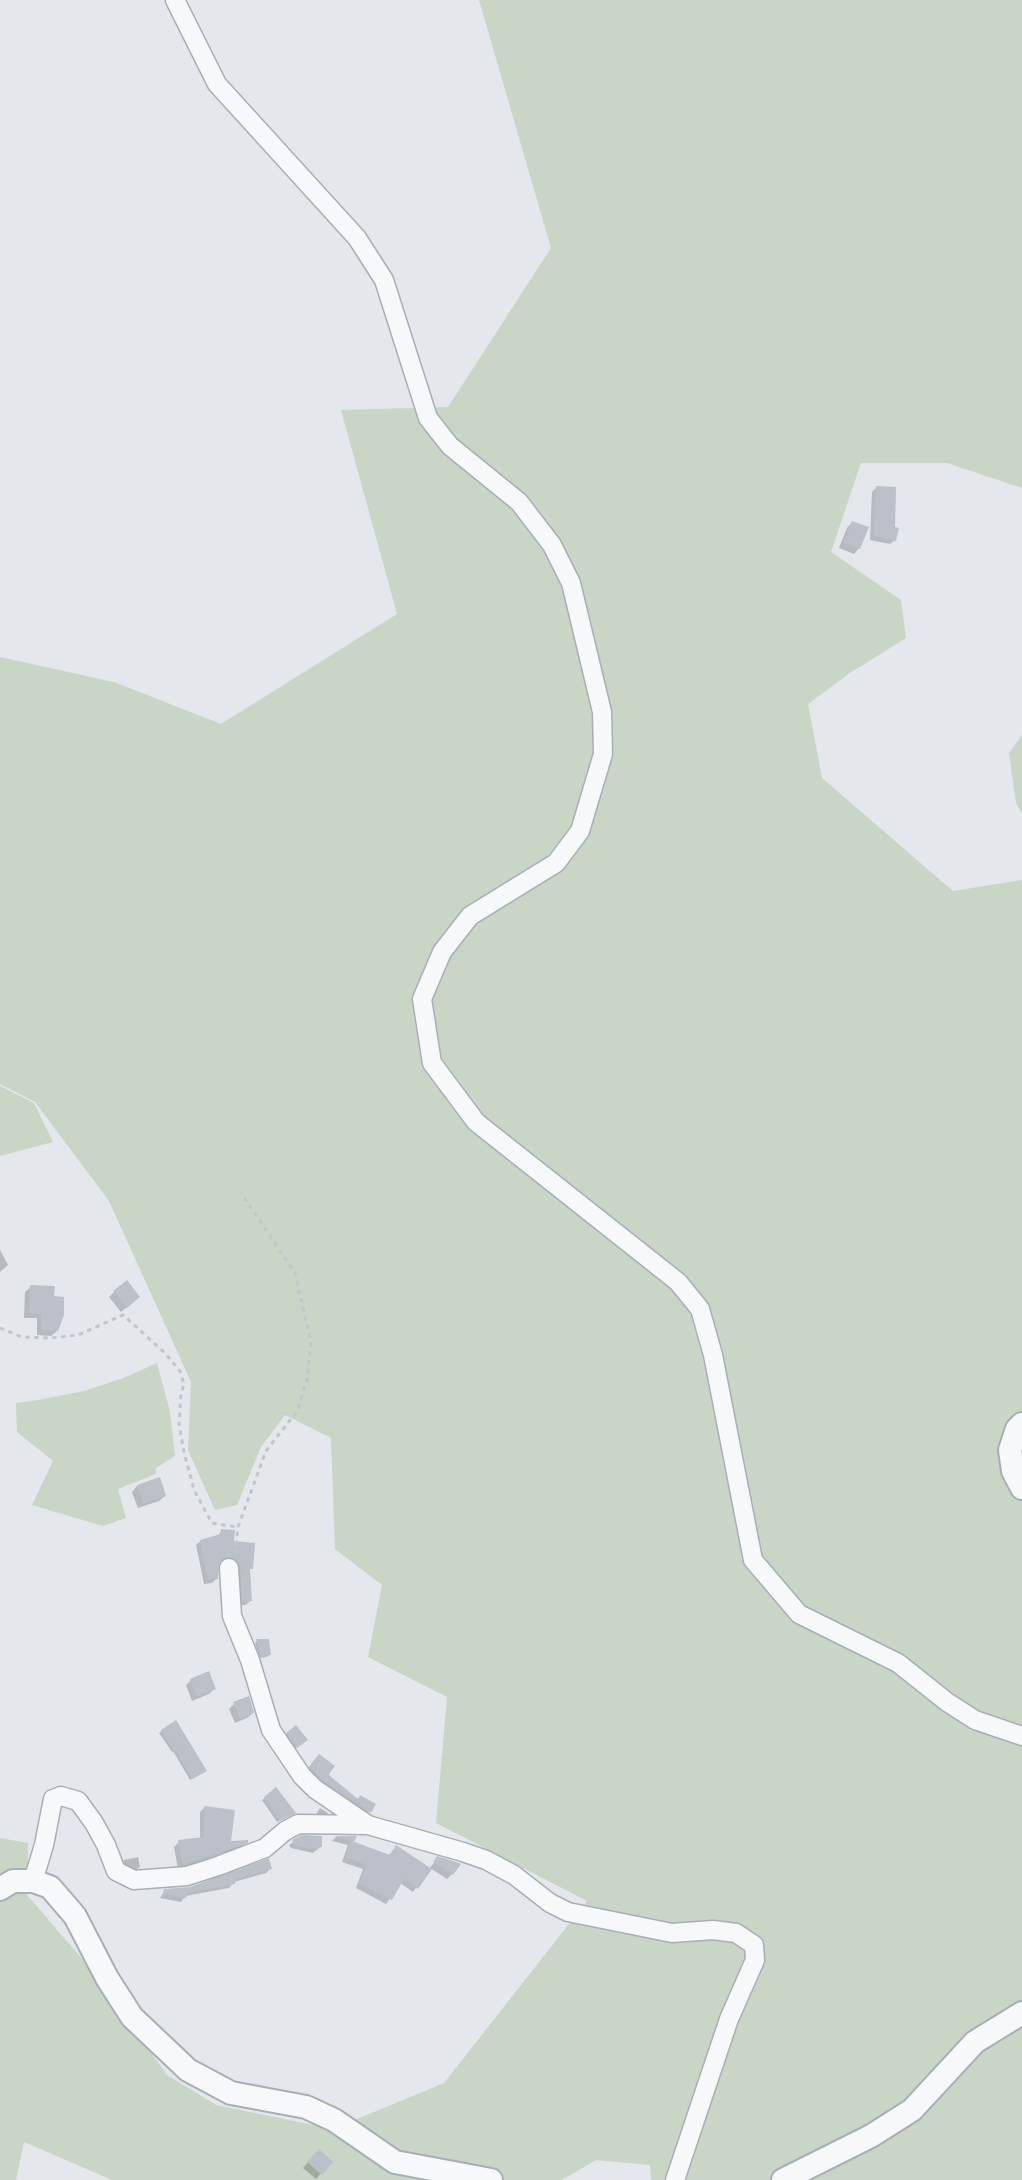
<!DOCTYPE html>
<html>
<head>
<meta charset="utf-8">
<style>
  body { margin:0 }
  canvas { display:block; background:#e4e7ec }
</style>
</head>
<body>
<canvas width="1022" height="2180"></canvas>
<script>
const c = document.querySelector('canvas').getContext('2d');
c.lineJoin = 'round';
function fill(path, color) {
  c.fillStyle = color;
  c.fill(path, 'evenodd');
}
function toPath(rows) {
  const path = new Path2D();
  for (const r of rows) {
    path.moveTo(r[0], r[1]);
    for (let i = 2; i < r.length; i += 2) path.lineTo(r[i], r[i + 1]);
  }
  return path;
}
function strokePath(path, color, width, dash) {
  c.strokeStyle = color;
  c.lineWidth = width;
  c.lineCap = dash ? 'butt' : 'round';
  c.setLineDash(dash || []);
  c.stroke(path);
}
const green = toPath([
  [479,0,1022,0,1022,488,947,463,861,463,831,552,901,600,906,638,850,673,808,704,822,778,953,891,1022,880,1022,2180,651,2180,650,2165,596,2160,562,2180,112,2180,24,2142,16,2180,0,2180,0,1838,28,1843,27,1895,90,1968,167,2075,216,2105,333,2129,444,2083,587,1901,436,1823,447,1697,368,1657,382,1585,335,1549,331,1438,285,1415,261,1447,237,1505,215,1510,188,1450,191,1382,109,1201,35,1102,0,1084,0,657,114,682,221,724,397,614,341,410,448,407,551,248],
  [1022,735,1022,814,1016,803,1009,753],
  [0,1086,34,1103,53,1142,0,1156],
  [157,1363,170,1412,175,1456,156,1468,156,1474,118,1489,126,1518,103,1526,32,1505,53,1461,17,1432,16,1403,38,1400,84,1391,126,1377]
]);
const shadow = toPath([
  [876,488,895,540,890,544,870,540,872,492],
  [852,522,859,548,854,554,839,548,847,528],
  [0,1250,8,1265,0,1272],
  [31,1287,57,1331,51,1336,37,1335,37,1318,24,1318,25,1292],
  [114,1292,133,1302,121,1312,109,1297],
  [137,1486,165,1496,159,1501,138,1508,132,1492],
  [222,1530,251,1568,249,1570,251,1600,246,1605,238,1605,234,1566,224,1561,218,1562,217,1578,212,1583,204,1584,196,1545,201,1541,217,1537],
  [257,1641,269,1655,267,1657,259,1658,255,1643],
  [191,1680,214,1689,209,1694,192,1701,186,1685],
  [234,1704,253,1713,247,1718,235,1723,229,1709],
  [175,1722,203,1773,190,1780,173,1751,172,1752,159,1733],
  [287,1734,300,1745,291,1752,282,1739],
  [314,1760,327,1774,357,1800,374,1805,365,1817,306,1772],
  [276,1789,294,1813,277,1822,262,1800],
  [205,1807,229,1843,246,1842,241,1847,178,1869,174,1847,179,1842,200,1839,200,1812],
  [320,1808,328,1813,324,1818,314,1818],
  [301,1837,320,1847,313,1853,291,1848,289,1845],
  [336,1837,354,1838,351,1842,388,1856,396,1847,429,1869,438,1858,452,1874,447,1879,430,1868,413,1892,400,1883,386,1904,356,1888,363,1869,342,1862,348,1845,332,1841],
  [138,1857,140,1867,137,1869,133,1870,123,1865,122,1862,124,1860],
  [270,1869,266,1873,234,1882,229,1888,185,1896,181,1902,160,1898,165,1890,191,1888],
  [314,2156,331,2162,316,2179,303,2168]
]);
const building = toPath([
  [876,486,896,487,895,527,899,528,896,541,874,536],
  [852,521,869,527,860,549,843,543],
  [127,1280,140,1297,127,1308,113,1291],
  [30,1285,55,1286,54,1296,64,1297,64,1315,58,1331,42,1331,41,1314,29,1313],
  [160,1477,166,1496,143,1504,137,1485],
  [221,1529,235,1530,234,1541,255,1543,253,1569,250,1569,252,1601,242,1602,240,1567,233,1558,222,1559,219,1564,218,1579,208,1580,200,1540,221,1534],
  [256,1639,269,1639,271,1655,261,1656],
  [209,1671,216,1689,197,1697,190,1679],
  [249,1696,254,1713,240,1719,233,1702],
  [176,1720,207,1771,192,1779,176,1750,174,1751,161,1730],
  [296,1725,308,1740,297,1748,286,1733],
  [319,1754,335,1766,329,1774,330,1776,358,1799,360,1795,376,1804,371,1813,322,1780,309,1767],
  [276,1787,296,1813,280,1821,264,1797],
  [204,1806,235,1810,231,1841,248,1840,248,1843,183,1865,178,1840,204,1837],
  [301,1835,322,1836,322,1847,317,1847,318,1850,295,1845,292,1840],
  [335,1836,357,1836,354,1842,352,1841,390,1855,396,1845,432,1869,418,1889,404,1879,392,1900,359,1884,367,1865,345,1857,351,1841],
  [437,1856,459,1863,461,1864,453,1875,433,1862],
  [269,1858,272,1869,235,1879,235,1884,187,1893,186,1898,163,1894,164,1889,190,1887],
  [319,2149,333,2162,322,2175,307,2162]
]);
const path = toPath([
  [0,1328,22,1337,51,1338,78,1335,123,1315,165,1353,180,1371,184,1384,181,1394,179,1424,184,1452,194,1490,212,1523,237,1527],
  [235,1554,238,1527,266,1451,298,1410,307,1379,311,1342,295,1273,241,1193]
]);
const minor = toPath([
  [175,0,217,84,357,238,384,280,428,418,450,446,519,502,552,545,571,583,602,712,603,754,580,831,556,863,470,916,442,952,422,999,432,1063,476,1122,678,1282,700,1309,713,1355,753,1560,799,1614,898,1663,947,1702,975,1720,1022,1736],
  [229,1568,232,1616,250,1660,271,1730,302,1776,315,1789,368,1825,463,1852,486,1860,514,1875,550,1903,568,1912,672,1933,713,1930,736,1933,754,1945,755,1960,729,2019,675,2180],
  [33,1881,44,1845,53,1799,61,1796,78,1801,94,1823,106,1845,116,1871,134,1880,187,1876,218,1866,265,1848,285,1831,298,1824,368,1825]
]);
const tertiary = toPath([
  [1022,1424,1017,1429,1010,1450,1013,1471,1022,1488],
  [0,1889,13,1881,33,1881,50,1887,75,1916,107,1978,132,2017,188,2070,231,2093,306,2107,334,2120,395,2162,491,2180],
  [783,2180,871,2136,912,2110,975,2042,1022,2013]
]);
fill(green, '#c9d5c5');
fill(shadow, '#0003');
fill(building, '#bbc0c9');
strokePath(minor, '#a9aeb6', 21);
strokePath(tertiary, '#a9aeb6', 26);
strokePath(path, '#c2c5cb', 3, [4.5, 4.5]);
strokePath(minor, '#f7f8fa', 18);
strokePath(tertiary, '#f7f8fa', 22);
</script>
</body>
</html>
